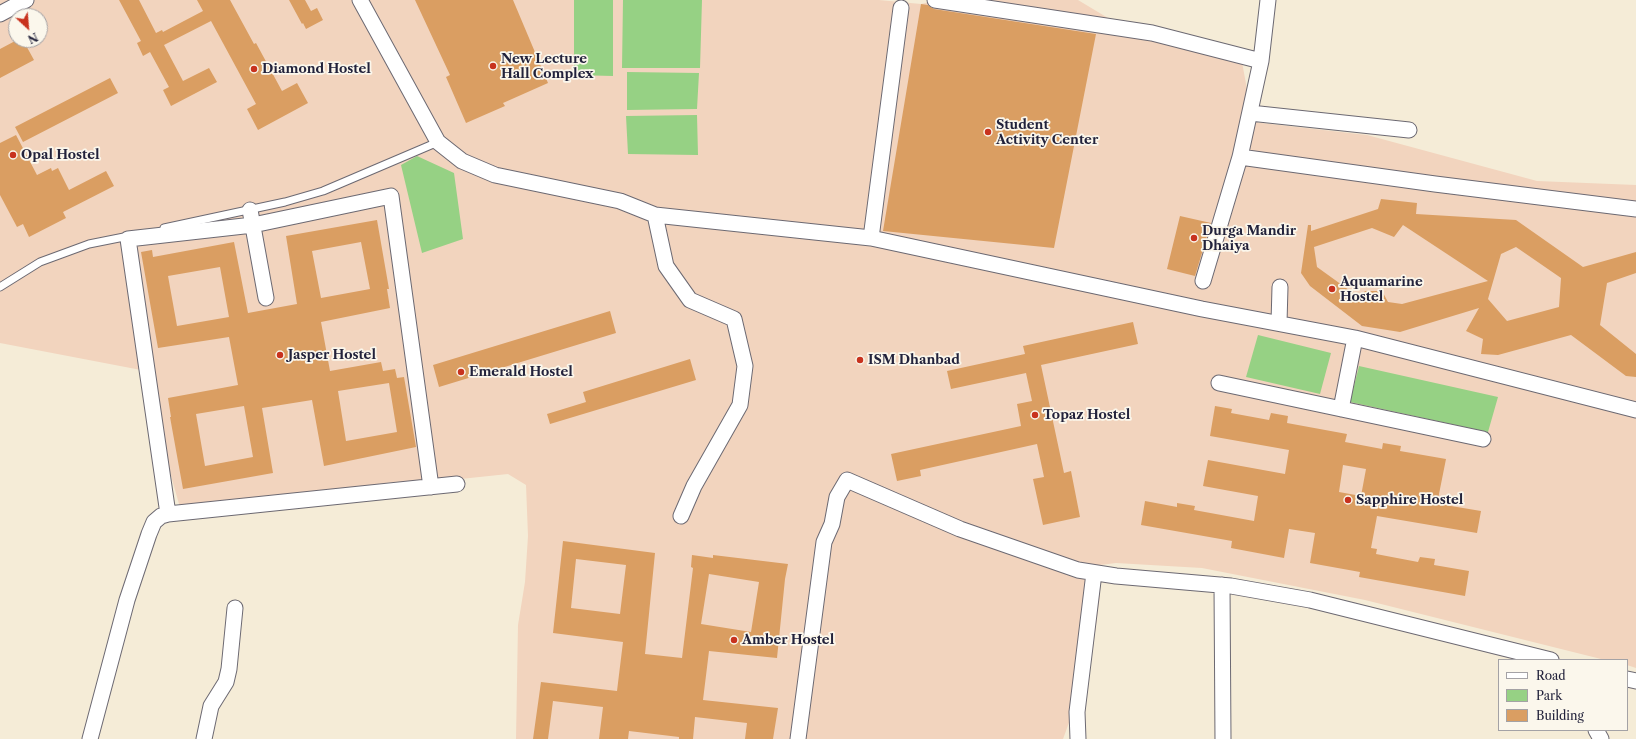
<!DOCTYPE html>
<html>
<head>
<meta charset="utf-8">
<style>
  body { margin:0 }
  #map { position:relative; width:1636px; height:739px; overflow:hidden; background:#f5ecd7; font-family:"Libre Caslon Text",serif }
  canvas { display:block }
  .legend { position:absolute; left:1498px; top:659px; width:130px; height:72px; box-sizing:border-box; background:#fbf7ec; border:1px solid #a4a2a5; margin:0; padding:5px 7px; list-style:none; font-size:12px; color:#22223b }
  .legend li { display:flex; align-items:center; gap:8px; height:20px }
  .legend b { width:20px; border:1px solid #a4a2a5 }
  .north { position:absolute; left:8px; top:8px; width:40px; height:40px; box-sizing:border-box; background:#fbf7ec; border:1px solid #a4a2a5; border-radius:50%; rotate:154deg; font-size:11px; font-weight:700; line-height:16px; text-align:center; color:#22223b }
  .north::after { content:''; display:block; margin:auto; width:14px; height:18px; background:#c8321e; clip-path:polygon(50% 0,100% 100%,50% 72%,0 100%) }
</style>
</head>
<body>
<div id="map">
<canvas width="1636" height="739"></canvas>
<ul class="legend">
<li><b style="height:5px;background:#fff"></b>Road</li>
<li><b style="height:11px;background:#96d184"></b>Park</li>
<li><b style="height:11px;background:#da9e62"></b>Building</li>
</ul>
<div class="north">N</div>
</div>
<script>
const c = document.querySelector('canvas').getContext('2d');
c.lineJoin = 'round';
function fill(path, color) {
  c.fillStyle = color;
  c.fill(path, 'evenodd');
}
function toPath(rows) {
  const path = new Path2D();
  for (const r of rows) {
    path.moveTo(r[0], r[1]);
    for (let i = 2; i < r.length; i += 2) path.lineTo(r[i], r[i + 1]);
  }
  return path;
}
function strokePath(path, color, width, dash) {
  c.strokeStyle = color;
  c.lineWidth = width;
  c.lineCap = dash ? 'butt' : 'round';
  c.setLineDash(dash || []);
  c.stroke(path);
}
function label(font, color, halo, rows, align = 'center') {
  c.font = font + ' "Libre Caslon Text",serif';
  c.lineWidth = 3.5;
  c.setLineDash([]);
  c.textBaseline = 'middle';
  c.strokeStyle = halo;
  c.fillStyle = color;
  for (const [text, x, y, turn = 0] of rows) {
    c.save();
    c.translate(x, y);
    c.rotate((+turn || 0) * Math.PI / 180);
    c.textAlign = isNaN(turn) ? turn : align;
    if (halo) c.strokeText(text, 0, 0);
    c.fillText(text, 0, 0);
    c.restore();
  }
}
const built = toPath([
  [0,0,879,0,921,4,939,0,1078,0,1133,33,1242,62,1253,122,1367,135,1537,181,1636,185,1636,668,1627,665,1627,660,1605,660,1365,600,1202,568,1116,563,1100,565,1100,596,1091,662,1063,739,516,739,518,625,525,582,528,536,526,485,508,474,451,480,393,482,181,511,141,370,0,343],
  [16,16,40,16,40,40,16,40]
]);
const green = toPath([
  [574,0,613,0,613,76,574,75],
  [623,0,702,0,700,68,622,68],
  [627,72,699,73,697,109,627,110],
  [697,115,698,155,628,154,626,116],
  [417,156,454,173,463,239,422,253,401,165],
  [1258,335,1331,353,1320,394,1246,377],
  [1359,366,1498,397,1488,432,1350,402]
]);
const building = toPath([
  [119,0,139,0,156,33,162,30,163,32,203,11,197,0,230,0,254,44,256,43,282,91,297,83,308,103,258,130,247,109,256,104,211,21,164,45,183,81,209,68,217,82,171,106,163,90,169,87,150,52,143,56,137,43,141,41],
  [289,0,305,0,311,11,317,8,323,20,306,29,303,23,302,24],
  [415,0,513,0,548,83,503,103,505,106,466,123,446,77,450,75],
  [921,4,928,5,934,9,1096,34,1054,248,883,231],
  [17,40,23,40,34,60,0,78,0,49],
  [110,78,118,93,23,142,15,127],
  [16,135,37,175,51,168,52,171,58,168,69,190,106,171,114,186,63,212,66,218,29,237,23,224,17,227,0,195,0,143],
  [1381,199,1417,203,1416,214,1516,220,1583,267,1636,252,1636,273,1607,283,1600,325,1636,354,1636,377,1626,376,1571,335,1498,355,1481,354,1483,339,1466,331,1479,308,1400,332,1362,326,1310,286,1301,273,1308,225,1311,225,1311,231,1378,209],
  [1403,225,1488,281,1402,304,1388,302,1382,291,1365,291,1360,298,1317,267,1314,247,1372,228,1394,237],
  [1516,247,1561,278,1559,307,1507,321,1488,299,1501,254],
  [1180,216,1211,223,1195,276,1167,269],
  [377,220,389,289,387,289,390,308,321,322,330,371,381,362,383,371,395,369,397,378,404,377,416,447,324,466,312,400,262,408,273,473,183,489,170,417,171,417,168,398,238,385,229,337,158,348,141,252,152,250,153,257,234,242,248,313,297,304,286,236],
  [361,242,370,289,321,298,312,251],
  [220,267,229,317,177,326,168,276],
  [389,383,397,432,346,441,338,391],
  [244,406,253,457,205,466,196,414],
  [610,311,616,333,439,387,433,365],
  [1133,322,1138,344,1041,365,1064,473,1071,471,1080,517,1043,525,1033,479,1044,477,1037,444,920,470,921,476,897,481,891,454,1021,426,1017,404,1032,401,1026,373,951,389,947,371,1025,354,1023,346],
  [690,359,696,380,550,424,547,414,586,402,583,392],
  [1215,406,1232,409,1231,413,1269,420,1271,413,1288,416,1287,423,1347,434,1345,442,1382,449,1383,443,1401,446,1400,451,1446,459,1438,499,1439,504,1481,511,1477,533,1377,516,1371,548,1377,549,1376,554,1418,562,1420,557,1435,559,1434,565,1469,571,1465,596,1359,577,1360,572,1310,563,1315,533,1289,529,1284,558,1231,548,1232,541,1141,525,1145,501,1177,507,1177,503,1195,506,1194,510,1254,521,1258,496,1203,486,1208,460,1285,474,1289,450,1210,436],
  [1343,465,1366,469,1361,496,1339,492],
  [563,541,655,553,645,654,682,658,693,568,691,567,692,555,713,558,713,555,788,564,785,579,777,658,709,651,703,700,778,708,773,739,745,739,747,723,695,717,693,739,679,739,679,737,629,731,628,739,599,739,603,707,553,701,548,739,533,739,541,682,617,691,623,642,553,633],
  [576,559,626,565,620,614,571,608],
  [709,574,759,582,751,632,701,624]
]);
const lane = toPath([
  [164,228,285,202,323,191,438,142],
  [0,287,40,262,89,244,129,236]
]);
const street = toPath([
  [360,0,438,142,462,161,495,175,620,201,655,215,871,238,1202,309,1355,338,1636,410],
  [935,0,1152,33,1261,61],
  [0,14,26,0],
  [1250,113,1409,130],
  [1240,157,1435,184,1636,209],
  [250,210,266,298],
  [655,215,666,266,690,300,734,319,745,366,740,405,694,486,681,516],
  [871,238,901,8],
  [1203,281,1240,157,1261,61,1268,0],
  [1279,323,1280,287],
  [1219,383,1483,439],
  [1341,409,1355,338],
  [168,514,128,239,253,225,391,196,431,487],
  [1222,585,1223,739],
  [1627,679,1636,681],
  [1596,730,1601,739],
  [90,739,127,600,149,534,154,522,161,516,168,514,457,484],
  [204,739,211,706,226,682,229,669,235,608],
  [798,739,824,542,832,524,837,497,847,480,960,529,1078,570,1116,576,1231,586,1310,600,1551,660],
  [1078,739,1077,712,1094,573]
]);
const markers = [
  [493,66,4,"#c8321e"],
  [254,69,4,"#c8321e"],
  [988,132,4,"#c8321e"],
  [13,155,4,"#c8321e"],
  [1194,238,4,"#c8321e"],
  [1332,289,4,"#c8321e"],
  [280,355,4,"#c8321e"],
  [860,360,4,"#c8321e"],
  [461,372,4,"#c8321e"],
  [1035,415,4,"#c8321e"],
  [1348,500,4,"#c8321e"],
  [734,640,4,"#c8321e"]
];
const poiNames = [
  ["New Lecture",501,59],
  ["Hall Complex",501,74],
  ["Diamond Hostel",262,69],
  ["Student",996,125],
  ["Activity Center",996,140],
  ["Opal Hostel",21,155],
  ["Durga Mandir",1202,231],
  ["Dhaiya",1202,246],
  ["Aquamarine",1340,282],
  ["Hostel",1340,297],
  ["Jasper Hostel",288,355],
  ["ISM Dhanbad",868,360],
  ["Emerald Hostel",469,372],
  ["Topaz Hostel",1043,415],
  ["Sapphire Hostel",1356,500],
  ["Amber Hostel",742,640]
];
fill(built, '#f2d4be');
fill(green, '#96d184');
fill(building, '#da9e62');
strokePath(lane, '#6c6972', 9);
strokePath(street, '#6c6972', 17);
strokePath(lane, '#fff', 7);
strokePath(street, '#fff', 15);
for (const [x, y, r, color] of markers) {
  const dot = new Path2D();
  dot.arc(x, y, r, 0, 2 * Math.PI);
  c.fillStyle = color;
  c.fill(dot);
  strokePath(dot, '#fbf7ec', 1.5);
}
label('bold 13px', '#22223b', '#fbf7ec', poiNames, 'left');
</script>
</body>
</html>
